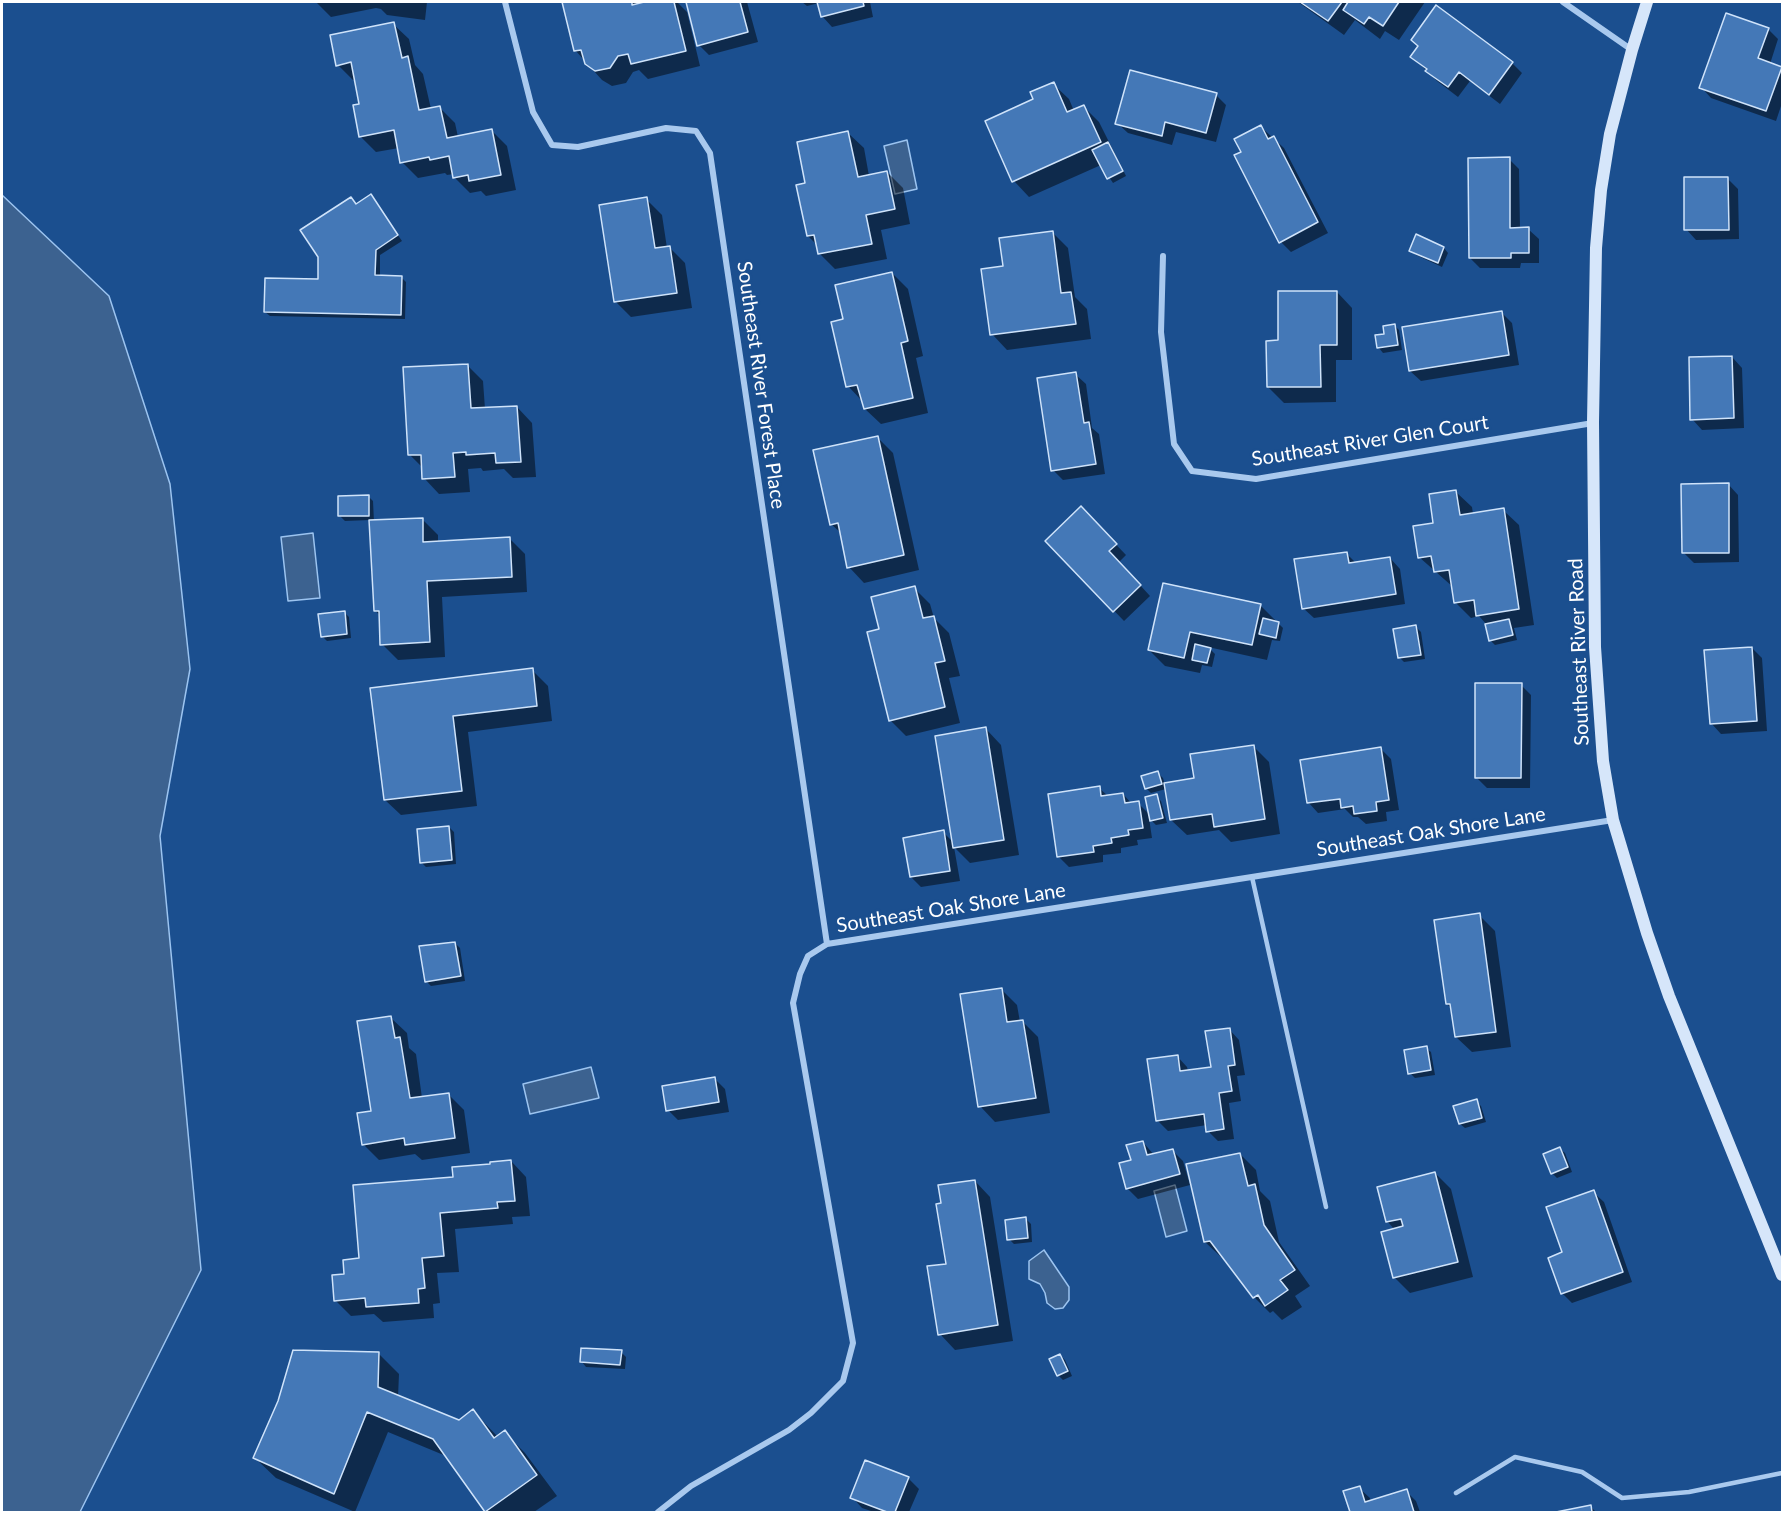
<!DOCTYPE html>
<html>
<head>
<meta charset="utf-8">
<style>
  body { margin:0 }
  #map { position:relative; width:1784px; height:1514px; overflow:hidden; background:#1b4f8f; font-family:Lato,sans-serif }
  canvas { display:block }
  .frame { position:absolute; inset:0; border:3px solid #fff; pointer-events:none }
</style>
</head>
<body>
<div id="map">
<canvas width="1784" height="1514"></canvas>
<div class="frame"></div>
</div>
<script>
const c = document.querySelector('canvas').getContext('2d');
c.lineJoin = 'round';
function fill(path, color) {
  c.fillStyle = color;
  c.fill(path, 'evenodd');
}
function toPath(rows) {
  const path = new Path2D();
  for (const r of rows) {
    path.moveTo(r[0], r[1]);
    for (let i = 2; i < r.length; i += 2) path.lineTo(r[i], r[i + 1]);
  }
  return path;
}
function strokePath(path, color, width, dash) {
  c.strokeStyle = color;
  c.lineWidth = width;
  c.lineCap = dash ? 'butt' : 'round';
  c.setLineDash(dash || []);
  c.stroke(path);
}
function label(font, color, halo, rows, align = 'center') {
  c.font = font + ' Lato,sans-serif';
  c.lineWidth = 5;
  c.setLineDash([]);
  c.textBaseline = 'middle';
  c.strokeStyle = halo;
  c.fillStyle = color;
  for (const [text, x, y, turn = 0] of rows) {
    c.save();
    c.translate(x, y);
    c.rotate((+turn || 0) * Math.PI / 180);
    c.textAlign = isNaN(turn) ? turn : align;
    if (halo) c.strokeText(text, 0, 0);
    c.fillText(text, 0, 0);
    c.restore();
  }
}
const water = toPath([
  [907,140,917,189,895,194,884,146,907,140],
  [2,195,109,296,170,484,190,669,160,836,201,1270,80,1512,2,1512,2,195],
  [313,533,320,598,288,601,281,537,313,533],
  [591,1067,599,1098,530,1114,523,1084,591,1067],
  [1175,1185,1187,1231,1166,1237,1154,1191,1175,1185],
  [1044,1250,1069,1287,1069,1300,1063,1308,1055,1309,1047,1303,1045,1293,1040,1284,1029,1279,1029,1261,1044,1250]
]);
const shadow = toPath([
  [316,2,315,2,427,2,425,20,387,15,381,9,376,8,331,17],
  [563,2,642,2,643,3,650,2,677,2,687,12,700,66,648,79,639,70,633,72,626,83,612,86,602,80,575,50],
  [687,2,747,2,758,42,709,55,699,45],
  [802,2,870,2,873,17,832,27,822,16,819,3,807,6],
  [1298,2,1425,2,1399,40,1385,31,1380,39,1355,20,1344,35],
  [393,24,409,39,415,65,423,74,431,109,439,107,455,123,458,137,491,130,507,146,516,190,486,196,481,191,470,193,454,177,454,174,447,175,445,173,418,178,402,162,399,148,376,152,361,137,361,105,356,80,353,80,338,65],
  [1768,29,1778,39,1770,64,1782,69,1782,103,1776,121,1711,98,1701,87],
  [1412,56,1512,63,1522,73,1500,104,1470,81,1458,97,1437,81],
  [1053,84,1069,99,1074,111,1083,106,1099,122,1126,176,1113,183,1101,165,1029,197,1014,181,987,122,1035,100],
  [1216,95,1226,105,1216,142,1176,132,1172,145,1128,133,1117,123],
  [1261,127,1284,148,1328,233,1291,252,1281,242,1243,152],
  [848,133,864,148,869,176,887,172,903,188,910,224,881,230,887,259,835,269,820,254,818,246,808,236],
  [1509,159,1519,169,1520,229,1528,229,1539,239,1539,263,1521,263,1520,268,1480,268,1470,258],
  [1728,179,1738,189,1739,239,1696,240,1686,229],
  [371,196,402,241,380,255,380,277,401,277,406,282,405,319,270,316,265,312,319,280,320,256,357,205],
  [646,199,662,215,667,248,669,247,685,263,692,308,631,317,616,302],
  [1052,232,1068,248,1075,297,1087,309,1091,339,1007,350,992,334,1005,267],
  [1444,248,1448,253,1442,267,1416,255,1411,251],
  [892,273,908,289,923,356,916,358,928,413,881,424,865,409,863,402,848,386,845,320],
  [1337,292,1352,308,1352,360,1336,360,1336,402,1284,403,1268,387,1280,342],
  [1501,312,1512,323,1519,365,1421,381,1410,371],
  [1394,325,1399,330,1402,350,1383,353,1379,348],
  [1732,357,1742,368,1744,428,1702,430,1692,419],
  [467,365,483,381,485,409,517,407,532,423,536,477,513,478,504,469,483,471,481,468,468,469,470,492,439,494,424,478,423,468,410,455],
  [1075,374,1086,384,1092,428,1099,434,1105,474,1063,480,1053,470],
  [877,437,893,453,919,570,864,583,849,567,842,534,831,524],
  [1728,484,1738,495,1739,562,1694,563,1684,553],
  [1456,492,1472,507,1473,514,1503,510,1519,525,1534,625,1514,628,1517,640,1495,645,1490,640,1487,625,1479,616,1471,618,1455,602,1453,587,1419,557,1435,524],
  [368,496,373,501,374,522,422,519,438,535,438,542,509,538,525,554,527,592,442,597,445,657,398,660,382,644,380,616,375,610,370,520,345,521,340,516],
  [1081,508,1126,555,1119,562,1150,596,1124,621,1047,541],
  [1346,553,1356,563,1390,558,1400,569,1405,604,1314,618,1303,608],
  [1164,585,1260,605,1283,628,1280,641,1272,640,1267,660,1208,647,1215,654,1212,667,1202,665,1200,673,1165,666,1149,650],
  [914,588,930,604,934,618,949,633,960,676,949,678,960,723,906,736,890,720,881,630],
  [344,612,349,617,351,638,327,641,322,636],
  [1416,627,1421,632,1425,659,1404,662,1400,658],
  [1752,648,1762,658,1767,731,1721,734,1711,723],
  [532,670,548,686,552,721,468,732,477,806,401,815,385,800,372,689],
  [1521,685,1531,695,1530,788,1487,788,1476,777],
  [986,729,1001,745,1019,855,970,863,954,847,960,881,921,887,911,877,943,832,954,843],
  [1253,746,1269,762,1280,834,1231,842,1219,830,1187,835,1171,820,1166,789,1151,793,1146,788,1158,773,1163,778,1165,785,1196,780],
  [1380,748,1391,759,1399,810,1386,812,1387,821,1366,824,1358,817,1353,817,1345,809,1318,813,1308,802],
  [1099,788,1108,796,1123,794,1132,804,1138,803,1150,815,1156,796,1161,801,1167,823,1156,825,1149,818,1152,838,1137,840,1138,845,1121,848,1121,853,1103,855,1103,862,1069,867,1058,856],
  [449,827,454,832,456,864,426,867,421,862],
  [1479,915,1495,931,1511,1047,1472,1052,1456,1037,1452,1009,1447,1004],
  [455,943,460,948,465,981,431,986,426,981],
  [1001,989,1017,1005,1020,1022,1022,1021,1038,1037,1050,1113,995,1122,980,1106],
  [391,1018,407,1033,409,1048,416,1054,422,1098,448,1094,464,1110,470,1153,422,1160,415,1154,379,1160,363,1144,372,1112],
  [1229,1029,1239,1040,1245,1075,1237,1076,1241,1101,1229,1103,1234,1139,1218,1141,1208,1131,1207,1125,1168,1131,1157,1120,1177,1056,1187,1067,1188,1071,1213,1068],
  [1426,1048,1431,1052,1435,1075,1415,1078,1410,1073],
  [715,1079,725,1089,729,1112,678,1120,668,1110],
  [1476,1101,1481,1106,1486,1122,1465,1128,1460,1124],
  [1143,1142,1154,1155,1172,1150,1183,1161,1190,1185,1138,1199,1128,1189,1121,1164,1133,1161],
  [1560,1149,1565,1153,1572,1172,1557,1178,1552,1173],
  [1240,1154,1256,1170,1260,1191,1270,1201,1279,1242,1310,1286,1295,1296,1302,1307,1282,1320,1273,1311,1270,1313,1254,1297,1224,1257,1221,1257,1205,1242],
  [511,1161,526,1177,530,1216,512,1217,513,1224,455,1229,459,1272,437,1273,440,1303,433,1304,434,1318,383,1322,374,1314,351,1316,335,1300,346,1275,361,1260,454,1178],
  [1435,1173,1451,1189,1473,1277,1410,1293,1394,1277,1395,1230,1387,1221],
  [975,1181,990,1197,1013,1341,955,1350,940,1334,947,1265],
  [1593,1192,1604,1202,1632,1282,1572,1303,1562,1293,1564,1253],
  [1026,1219,1031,1224,1032,1242,1014,1244,1009,1239],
  [621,1352,626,1357,625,1369,586,1367,582,1362],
  [378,1353,399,1374,398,1397,459,1422,473,1411,498,1437,504,1432,525,1453,557,1496,534,1512,487,1512,446,1456,388,1432,355,1512,276,1478,255,1458],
  [1060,1355,1065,1360,1072,1376,1063,1380,1058,1375],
  [908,1478,919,1489,909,1512,874,1512,862,1508,852,1497],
  [1359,1488,1370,1498,1371,1502,1406,1491,1416,1501,1420,1512,1352,1512,1345,1492],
  [1590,1506,1596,1512,1563,1512]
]);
const building = toPath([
  [562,2,632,2,632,5,644,2,674,2,686,51,631,64,628,54,618,56,610,68,595,71,585,64,581,50,574,51,562,2],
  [686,2,740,2,748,32,697,46,686,2],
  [817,2,863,2,864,6,821,17,817,2],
  [1300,2,1342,2,1328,21,1300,2],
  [1348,2,1399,2,1383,26,1369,17,1364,24,1343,10,1348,2],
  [1436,5,1513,62,1489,95,1459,72,1448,87,1425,71,1427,69,1410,57,1418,46,1411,40,1436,5],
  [1726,13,1769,28,1758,58,1782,67,1766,111,1699,88,1726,13],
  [394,22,402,58,408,56,419,110,440,106,447,138,492,129,501,175,469,181,468,175,453,178,449,156,430,160,429,157,400,163,394,130,359,137,353,105,359,104,351,62,336,66,330,35,394,22],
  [1130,70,1217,93,1206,133,1165,122,1162,136,1115,124,1130,70],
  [1054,82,1067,112,1084,105,1101,142,1012,182,985,121,1033,99,1030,92,1054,82],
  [1261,125,1268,139,1274,136,1318,222,1279,243,1234,155,1241,152,1234,139,1261,125],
  [848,131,858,177,887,171,895,209,866,215,872,244,818,254,814,235,807,236,796,185,805,183,797,142,848,131],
  [1108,142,1123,171,1107,179,1092,150,1108,142],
  [1510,157,1510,228,1529,227,1529,253,1511,253,1511,258,1469,258,1468,158,1510,157],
  [1684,177,1728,177,1729,230,1684,230,1684,177],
  [371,194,398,235,376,250,375,275,402,276,401,315,264,312,265,278,318,279,318,257,300,230,351,197,356,204,371,194],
  [647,197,655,248,670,246,677,293,614,302,599,205,647,197],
  [1053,231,1061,293,1071,292,1076,324,990,335,981,269,1003,266,999,238,1053,231],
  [1416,234,1444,247,1438,263,1409,251,1416,234],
  [892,272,908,341,901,343,913,398,864,409,857,385,846,387,831,322,843,319,835,285,892,272],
  [1278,291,1337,291,1337,345,1320,345,1321,387,1267,387,1266,341,1278,340,1278,291],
  [1502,311,1509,355,1409,371,1402,327,1502,311],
  [1395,324,1398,345,1377,348,1375,335,1384,334,1383,326,1395,324],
  [1732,356,1734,418,1690,420,1689,357,1732,356],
  [468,364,471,408,517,406,521,462,496,463,495,453,466,455,466,452,453,453,455,477,422,479,421,455,408,455,403,367,468,364],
  [1076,372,1084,423,1089,422,1096,464,1051,471,1037,378,1076,372],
  [878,436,904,555,847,568,838,523,830,525,813,450,878,436],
  [1729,483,1729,553,1682,553,1681,484,1729,483],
  [1456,490,1460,515,1504,508,1519,609,1476,616,1474,600,1454,603,1449,570,1434,572,1431,556,1418,558,1413,526,1433,523,1429,494,1456,490],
  [369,495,369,516,338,516,338,496,369,495],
  [1081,506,1117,544,1109,551,1141,585,1113,612,1045,541,1081,506],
  [423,518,423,542,510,537,512,577,427,581,430,642,380,645,379,611,374,611,369,520,423,518],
  [1347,552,1349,563,1390,557,1396,594,1302,609,1294,559,1347,552],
  [1163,583,1261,604,1252,645,1190,632,1184,658,1148,650,1163,583],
  [915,586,923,618,934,616,945,661,935,663,945,707,889,721,867,632,879,629,871,597,915,586],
  [345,611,347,634,321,637,318,614,345,611],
  [1263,618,1279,622,1276,638,1259,634,1263,618],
  [1509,619,1513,635,1489,641,1485,624,1509,619],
  [1416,625,1421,655,1398,658,1393,629,1416,625],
  [1195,644,1211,648,1207,663,1192,660,1195,644],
  [1752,647,1757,721,1710,724,1704,650,1752,647],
  [533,668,537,706,453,716,462,791,384,800,370,688,533,668],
  [1475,683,1522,683,1521,778,1475,778,1475,683],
  [986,727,1004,840,953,848,935,736,986,727],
  [1254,745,1265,819,1214,827,1212,814,1170,820,1164,783,1194,778,1190,754,1254,745],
  [1381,747,1389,800,1376,802,1377,811,1354,814,1353,806,1341,808,1340,799,1307,803,1300,760,1381,747],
  [1158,771,1162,784,1145,789,1141,776,1158,771],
  [1100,786,1101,796,1123,793,1125,803,1139,801,1143,828,1128,830,1129,835,1111,838,1112,843,1093,846,1094,852,1057,857,1048,794,1100,786],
  [1157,794,1163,818,1150,821,1145,797,1157,794],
  [449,826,452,860,420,863,417,829,449,826],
  [944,830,950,871,910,877,903,838,944,830],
  [1480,913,1496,1032,1455,1037,1450,1004,1446,1004,1434,920,1480,913],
  [455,942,461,976,425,982,419,946,455,942],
  [1002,988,1007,1022,1023,1020,1036,1098,978,1107,960,994,1002,988],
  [391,1016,395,1038,400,1037,410,1098,449,1093,455,1138,405,1145,404,1138,362,1145,357,1113,371,1111,357,1021,391,1016],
  [1230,1028,1235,1065,1228,1066,1232,1091,1219,1093,1224,1129,1206,1132,1204,1114,1156,1121,1147,1059,1178,1055,1180,1071,1211,1067,1205,1031,1230,1028],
  [1427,1046,1431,1070,1408,1074,1404,1050,1427,1046],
  [715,1077,719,1102,666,1111,662,1086,715,1077],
  [1477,1099,1482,1118,1459,1124,1453,1106,1477,1099],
  [1143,1141,1147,1155,1173,1149,1180,1174,1126,1189,1119,1163,1131,1160,1126,1145,1143,1141],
  [1560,1147,1568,1167,1551,1174,1543,1154,1560,1147],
  [1240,1153,1248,1186,1255,1184,1264,1225,1295,1270,1280,1280,1288,1290,1265,1306,1258,1295,1253,1298,1210,1241,1204,1242,1186,1164,1240,1153],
  [511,1160,515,1201,497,1202,498,1208,440,1213,444,1256,422,1258,425,1288,418,1289,419,1303,366,1307,365,1298,334,1301,332,1275,344,1274,343,1260,359,1258,353,1185,453,1177,452,1167,490,1164,490,1162,511,1160],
  [1435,1172,1458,1262,1393,1278,1381,1232,1403,1226,1401,1219,1386,1222,1377,1187,1435,1172],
  [975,1180,998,1325,938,1335,927,1266,946,1264,936,1204,941,1203,938,1185,975,1180],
  [1594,1190,1623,1272,1561,1294,1548,1258,1562,1252,1546,1207,1594,1190],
  [1026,1217,1028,1238,1007,1240,1005,1220,1026,1217],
  [581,1348,622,1350,620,1365,580,1362,581,1348],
  [293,1350,379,1352,378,1387,459,1420,473,1409,494,1438,505,1430,537,1475,485,1512,433,1439,367,1412,334,1494,253,1458,278,1401,293,1350],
  [1060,1354,1068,1371,1057,1376,1049,1359,1060,1354],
  [865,1460,909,1477,895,1512,887,1512,850,1498,865,1460],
  [1360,1486,1365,1502,1407,1489,1414,1512,1350,1512,1343,1491,1360,1486],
  [1591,1505,1592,1512,1556,1512,1591,1505]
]);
const lane = toPath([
  [1252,877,1326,1207],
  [1456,1493,1515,1457,1582,1472,1622,1498,1689,1492,1782,1473]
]);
const street = toPath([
  [505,2,533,112,552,145,578,147,666,128,696,131,710,153,827,944],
  [1563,2,1632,50],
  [1163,256,1161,332,1174,444,1192,471,1256,479,1593,423],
  [658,1512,691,1486,789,1430,811,1413,843,1381,853,1343,793,1003,800,974,808,956,827,944,1613,820]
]);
const secondary = toPath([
  [1647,2,1632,50,1610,134,1601,190,1596,248,1593,422,1595,647,1603,761,1613,820,1647,933,1669,996,1782,1275]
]);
const streetNames = [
  ["Southeast River Forest Place",761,385,82],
  ["Southeast River Glen Court",1370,441,-9],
  ["Southeast River Road",1579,652,-92],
  ["Southeast Oak Shore Lane",1431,832,-9],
  ["Southeast Oak Shore Lane",951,908,-9]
];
fill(water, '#3c6290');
strokePath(water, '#9cc4f0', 1.5);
fill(shadow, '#0007');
fill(building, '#4478b7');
strokePath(building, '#cfe3fa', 1.5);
strokePath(lane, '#a9c9ee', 4.5);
strokePath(street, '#a9c9ee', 6);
strokePath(secondary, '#d6e6fa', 12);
label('20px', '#fff', '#1b4f8f', streetNames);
</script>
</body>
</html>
